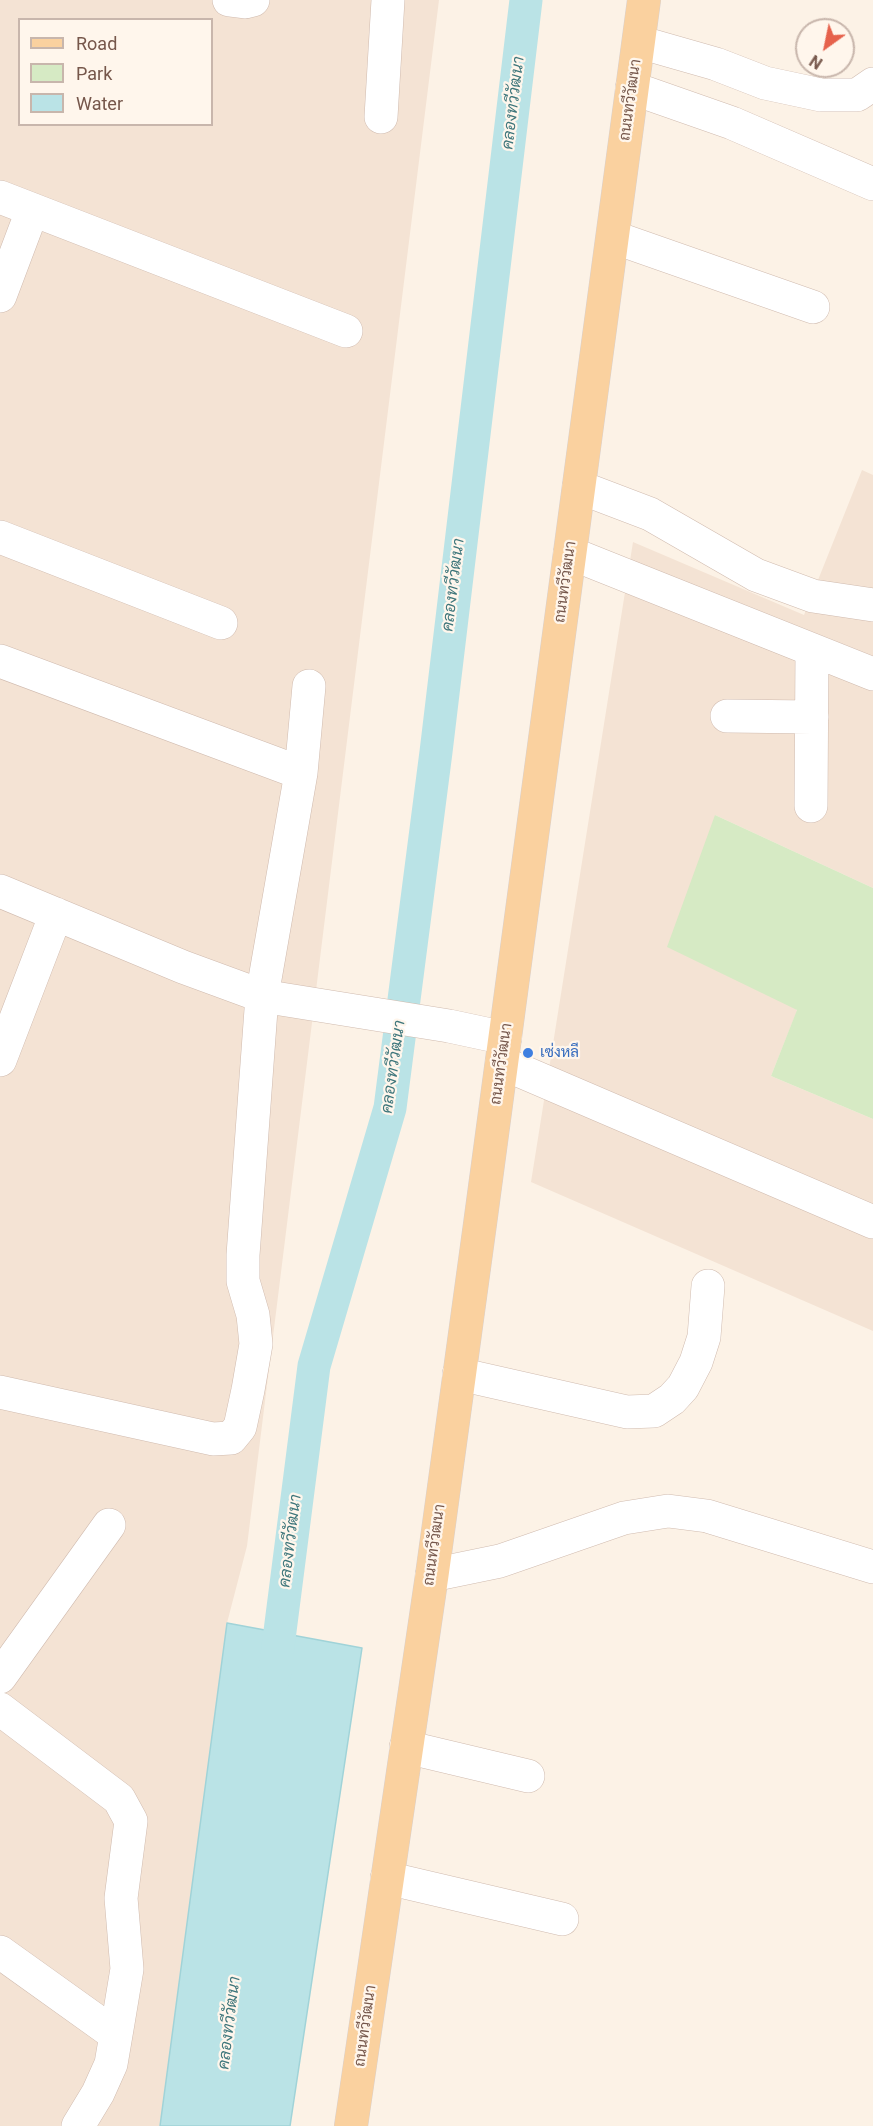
<!DOCTYPE html>
<html>
<head>
<meta charset="utf-8">
<style>
  body { margin:0 }
  #map { position:relative; width:873px; height:2126px; overflow:hidden; background:#fcf2e6; font-family:Roboto,sans-serif }
  canvas { display:block }
  .legend { position:absolute; left:18px; top:18px; width:195px; height:108px; box-sizing:border-box; background:#fff6ec; border:2px solid #c8b6ac; margin:0; padding:8px 10px; list-style:none; font-size:18px; color:#76574b }
  .legend li { display:flex; align-items:center; gap:12px; height:30px }
  .legend b { width:30px; border:2px solid #c8b6ac }
  .north { position:absolute; left:795px; top:18px; width:60px; height:60px; box-sizing:border-box; background:#fff6ec; border:2px solid #c8b6ac; border-radius:50%; rotate:213deg; font-size:16px; font-weight:700; line-height:24px; text-align:center; color:#76574b }
  .north::after { content:''; display:block; margin:auto; width:21px; height:27px; background:#e6624c; clip-path:polygon(50% 0,100% 100%,50% 72%,0 100%) }
</style>
</head>
<body>
<div id="map">
<canvas width="873" height="2126"></canvas>
<ul class="legend">
<li><b style="height:8px;background:#fad19f"></b>Road</li>
<li><b style="height:16px;background:#d6eac4"></b>Park</li>
<li><b style="height:16px;background:#bae3e6"></b>Water</li>
</ul>
<div class="north">N</div>
</div>
<script>
const c = document.querySelector('canvas').getContext('2d');
c.lineJoin = 'round';
function fill(path, color) {
  c.fillStyle = color;
  c.fill(path, 'evenodd');
}
function toPath(rows) {
  const path = new Path2D();
  for (const r of rows) {
    path.moveTo(r[0], r[1]);
    for (let i = 2; i < r.length; i += 2) path.lineTo(r[i], r[i + 1]);
  }
  return path;
}
function strokePath(path, color, width, dash) {
  c.strokeStyle = color;
  c.lineWidth = width;
  c.lineCap = dash ? 'butt' : 'round';
  c.setLineDash(dash || []);
  c.stroke(path);
}
function label(font, color, halo, rows, align = 'center') {
  c.font = font + ' Roboto,Sarabun,sans-serif';
  c.lineWidth = 4.5;
  c.setLineDash([]);
  c.textBaseline = 'middle';
  c.strokeStyle = halo;
  c.fillStyle = color;
  for (const [text, x, y, turn = 0] of rows) {
    c.save();
    c.translate(x, y);
    c.rotate((+turn || 0) * Math.PI / 180);
    c.textAlign = isNaN(turn) ? turn : align;
    if (halo) c.strokeText(text, 0, 0);
    c.fillText(text, 0, 0);
    c.restore();
  }
}
const residential = toPath([
  [0,0,439,0,247,1546,227,1623,160,2126,0,2126],
  [20,20,212,20,212,124,20,124],
  [862,470,873,475,873,888,715,815,797,1011,771,1076,873,1119,873,1331,531,1182,633,542,804,615]
]);
const green = toPath([
  [715,815,873,888,873,1119,771,1076,797,1010,667,947]
]);
const water = toPath([
  [227,1623,362,1648,290,2126,160,2126,227,1623]
]);
const canal = toPath([
  [274,1678,314,1366,390,1108,436,752,526,0]
]);
const minor = toPath([
  [229,0,245,2,253,0],
  [639,42,716,64,765,83,821,95,857,95,873,84],
  [632,88,732,123,873,184],
  [381,117,388,0],
  [0,197,346,331],
  [613,237,813,307],
  [0,296,32,211],
  [579,487,650,514,756,575,813,596,873,605],
  [0,537,221,623],
  [570,553,873,674],
  [0,661,301,773],
  [309,686,301,773,262,996,449,1026,505,1038],
  [727,716,812,717],
  [811,806,812,650],
  [0,891,183,967,262,996,243,1255,243,1281,253,1315,256,1344,248,1390,240,1427,231,1438,213,1439,0,1392],
  [0,1060,56,914],
  [502,1063,873,1222],
  [459,1374,627,1412,654,1411,672,1399,683,1387,696,1362,704,1337,708,1286],
  [432,1575,500,1561,624,1518,668,1511,707,1516,873,1567],
  [0,1677,109,1525],
  [0,1709,119,1799,131,1821,121,1898,127,1969,118,2023,111,2064,98,2093,78,2126],
  [406,1747,528,1776],
  [387,1878,562,1919],
  [0,1952,116,2035]
]);
const major = toPath([
  [351,2126,432,1575,480,1224,644,0]
]);
const markers = [
  [528,1053,6,"#3f7fe0"]
];
const streetNames = [
  ["ถนนทวีวัฒนา",631,100,-82],
  ["ถนนทวีวัฒนา",566,582,-82],
  ["ถนนทวีวัฒนา",502,1064,-82],
  ["ถนนทวีวัฒนา",435,1545,-82],
  ["ถนนทวีวัฒนา",366,2026,-82]
];
const shopNames = [
  ["เซ่งหลี",540,1053]
];
const waterNames = [
  ["คลองทวีวัฒนา",514,103,-83],
  ["คลองทวีวัฒนา",454,585,-83],
  ["คลองทวีวัฒนา",394,1067,-82],
  ["คลองทวีวัฒนา",291,1541,-83],
  ["คลองทวีวัฒนา",230,2023,-83]
];
fill(residential, '#f4e3d4');
fill(green, '#d6eac4');
fill(water, '#bae3e6');
strokePath(water, '#a0d3d8', 1.5);
strokePath(canal, '#bae3e6', 33);
strokePath(minor, '#d0bbaf', 34);
strokePath(major, '#d9d0cd', 34);
strokePath(minor, '#fff', 33);
strokePath(major, '#fad19f', 33);
for (const [x, y, r, color] of markers) {
  const dot = new Path2D();
  dot.arc(x, y, r, 0, 2 * Math.PI);
  c.fillStyle = color;
  c.fill(dot);
  strokePath(dot, '#fff6ec', 2);
}
label('15px', '#76574b', '#fff6ec', streetNames);
label('15px', '#366cbe', '#fff6ec', shopNames, 'left');
label('italic 16px', '#3e767b', '#fff6ec', waterNames);
</script>
</body>
</html>
